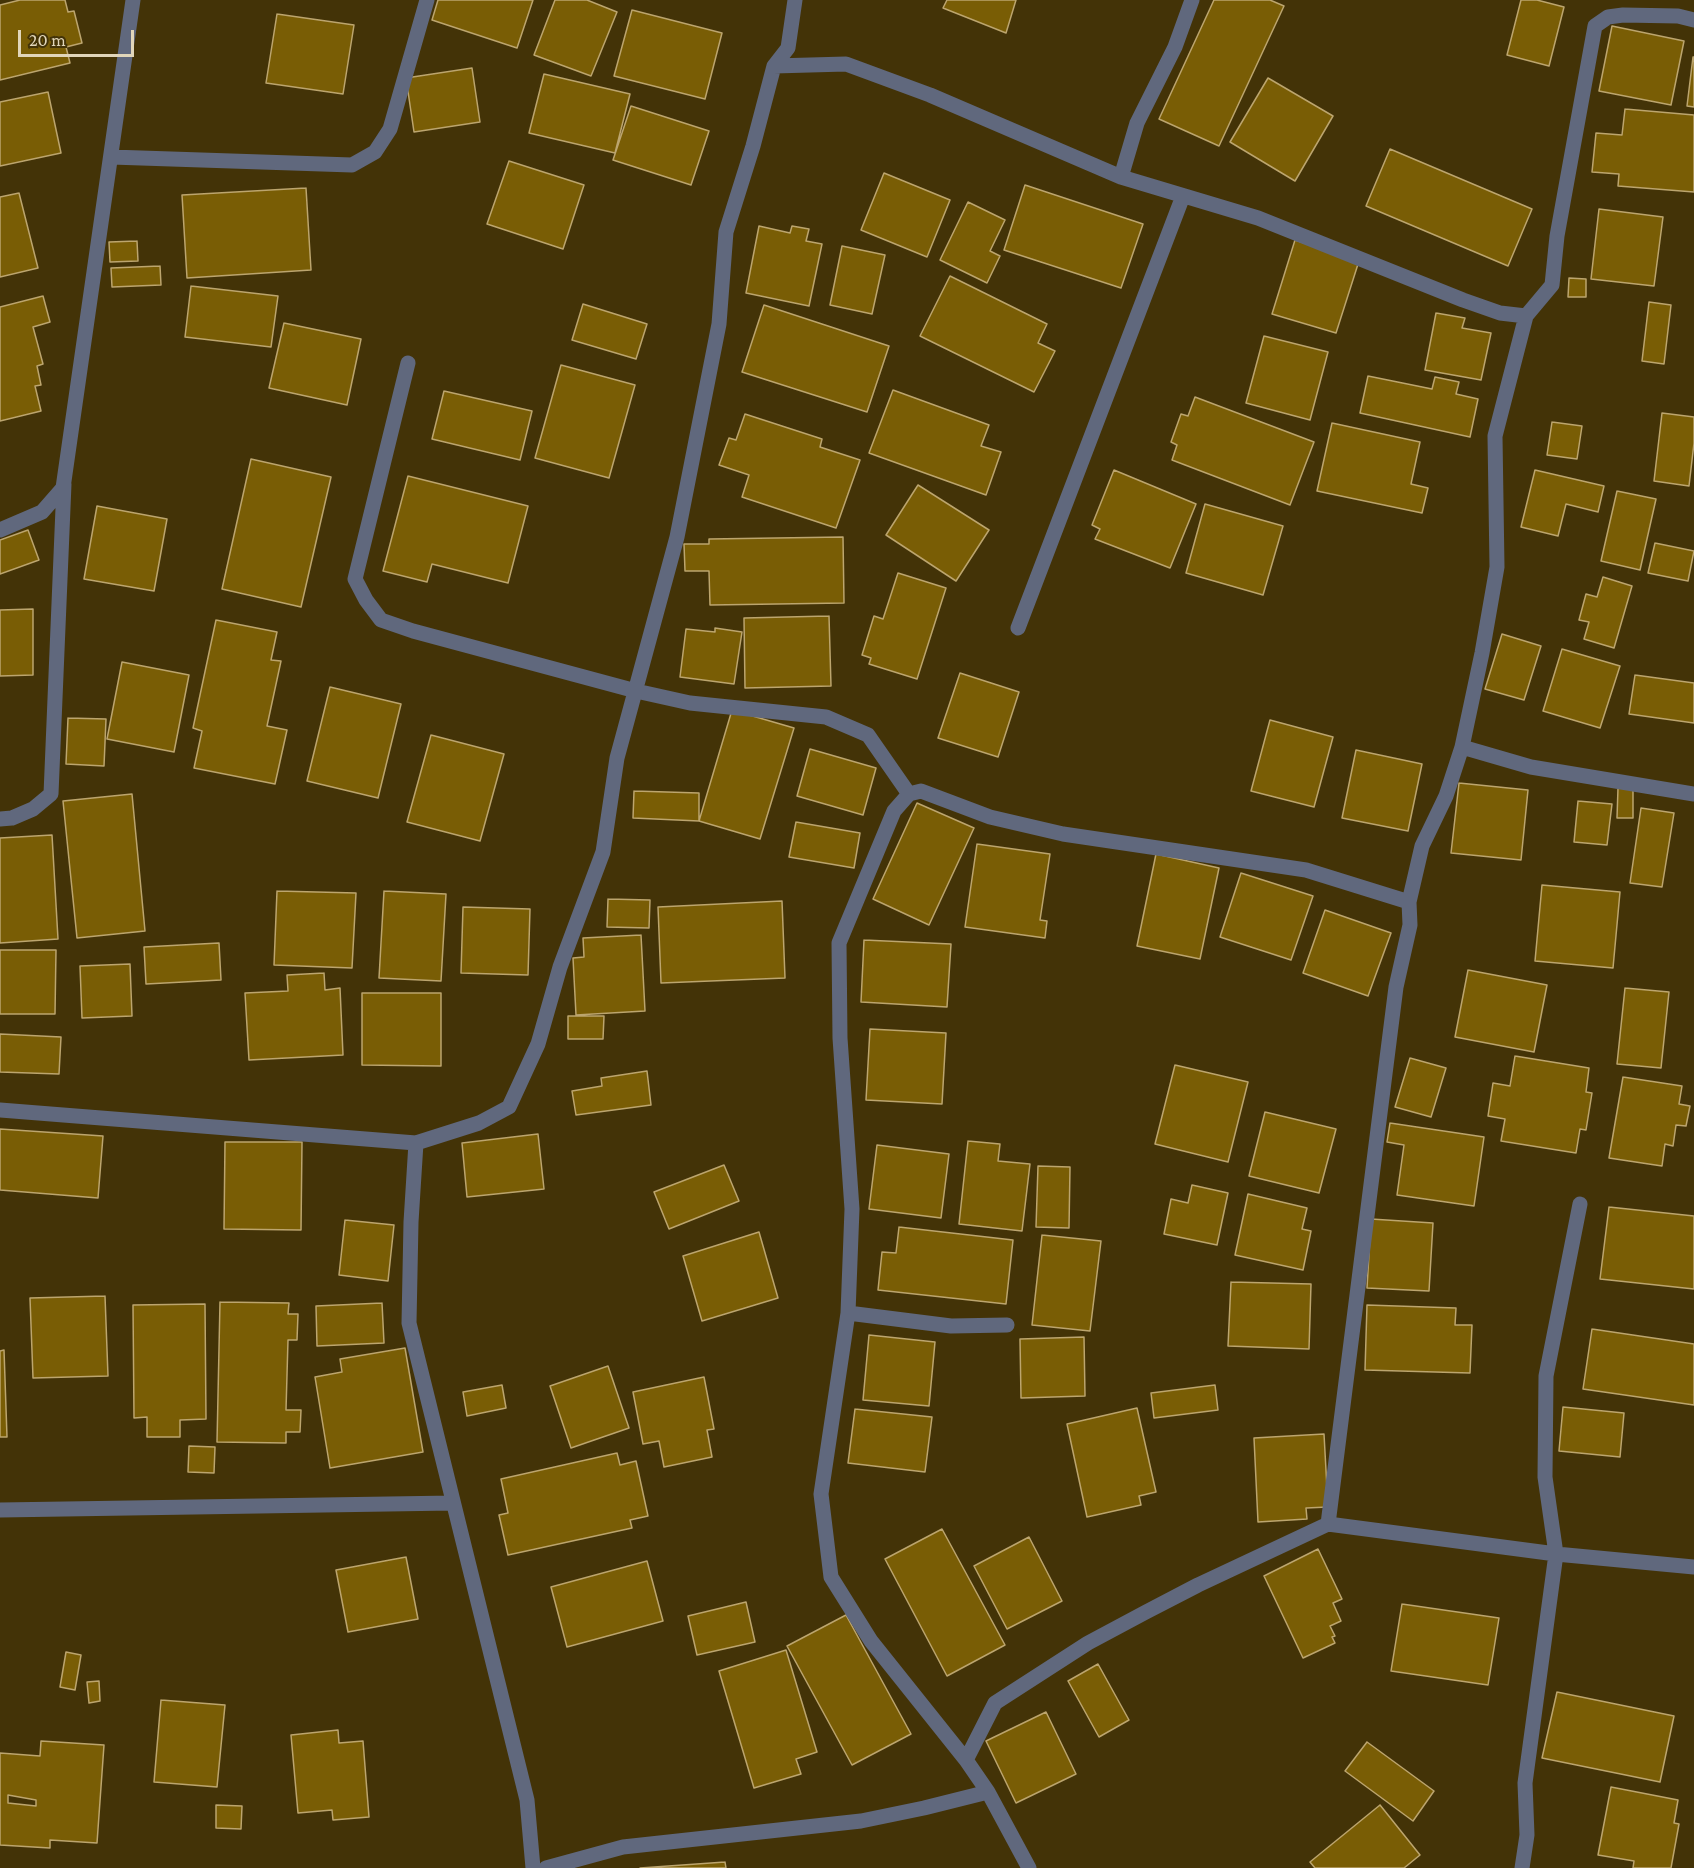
<!DOCTYPE html>
<html>
<head>
<meta charset="utf-8">
<style>
  body { margin:0 }
  #map { position:relative; width:1694px; height:1868px; overflow:hidden; background:#433307; font-family:"Crimson Pro",serif }
  canvas { display:block }
  .scale { position:absolute; left:18px; top:30px; width:116px; height:27px; box-sizing:border-box; border:3px solid #e1d6ba; border-top:0; padding-left:8px; font-size:18px; line-height:21px; white-space:nowrap; color:#e1d6ba; -webkit-text-stroke:4px #433307; paint-order:stroke }
</style>
</head>
<body>
<div id="map">
<canvas width="1694" height="1868"></canvas>
<div class="scale">20 m</div>
</div>
<script>
const c = document.querySelector('canvas').getContext('2d');
c.lineJoin = 'round';
function fill(path, color) {
  c.fillStyle = color;
  c.fill(path, 'evenodd');
}
function toPath(rows) {
  const path = new Path2D();
  for (const r of rows) {
    path.moveTo(r[0], r[1]);
    for (let i = 2; i < r.length; i += 2) path.lineTo(r[i], r[i + 1]);
  }
  return path;
}
function strokePath(path, color, width, dash) {
  c.strokeStyle = color;
  c.lineWidth = width;
  c.lineCap = dash ? 'butt' : 'round';
  c.setLineDash(dash || []);
  c.stroke(path);
}
const building = toPath([
  [20,0,65,0,68,12,74,11,82,43,66,47,70,63,0,80,0,5,20,0],
  [438,0,533,0,517,48,432,20,438,0],
  [555,0,587,0,617,12,591,76,534,55,555,0],
  [947,0,1016,0,1006,33,943,8,947,0],
  [1214,0,1270,0,1284,6,1219,146,1159,119,1214,0],
  [1521,0,1537,0,1564,7,1549,66,1507,55,1521,0],
  [632,10,722,33,705,99,614,76,632,10],
  [277,14,354,25,343,94,266,83,277,14],
  [1612,26,1684,41,1671,105,1599,91,1612,26],
  [1693,57,1694,57,1694,107,1687,106,1693,57],
  [472,68,480,122,414,132,406,78,472,68],
  [544,74,630,94,615,153,529,133,544,74],
  [1268,78,1333,116,1295,181,1230,142,1268,78],
  [48,92,61,153,0,166,0,102,48,92],
  [631,106,709,131,691,185,613,160,631,106],
  [1625,109,1694,115,1694,192,1618,186,1619,174,1592,172,1596,133,1622,135,1625,109],
  [1390,149,1532,209,1508,266,1366,206,1390,149],
  [509,161,584,185,563,249,487,224,509,161],
  [884,173,950,200,927,257,861,230,884,173],
  [1025,185,1143,224,1121,288,1004,250,1025,185],
  [306,188,311,270,187,278,182,195,306,188],
  [19,193,38,268,0,277,0,197,19,193],
  [968,202,1005,220,990,251,1000,256,987,283,940,260,968,202],
  [1599,209,1663,217,1654,286,1591,279,1599,209],
  [759,226,790,233,792,226,809,229,806,241,822,244,809,306,746,293,759,226],
  [1295,240,1359,261,1336,333,1272,314,1295,240],
  [137,241,138,261,110,262,109,242,137,241],
  [842,246,885,255,872,314,830,305,842,246],
  [160,266,161,285,112,287,111,268,160,266],
  [950,276,1047,324,1038,343,1055,351,1034,392,920,336,950,276],
  [1569,278,1586,279,1586,297,1568,297,1569,278],
  [191,286,278,296,271,347,185,337,191,286],
  [43,296,50,322,33,327,43,364,37,366,41,385,35,386,41,411,0,421,0,307,43,296],
  [1649,302,1671,305,1664,364,1642,361,1649,302],
  [583,304,647,324,636,359,572,340,583,304],
  [764,305,889,346,867,412,742,372,764,305],
  [1436,313,1465,318,1462,328,1491,333,1481,380,1425,370,1436,313],
  [284,323,361,339,347,405,269,388,284,323],
  [1264,336,1328,352,1310,420,1246,403,1264,336],
  [561,365,635,385,609,478,535,458,561,365],
  [1368,376,1432,389,1435,377,1459,382,1456,394,1478,399,1470,437,1360,413,1368,376],
  [893,390,989,425,981,446,1001,452,986,495,869,453,893,390],
  [444,391,532,411,520,460,432,439,444,391],
  [1195,397,1314,442,1290,505,1172,460,1177,445,1171,442,1181,414,1188,416,1195,397],
  [1662,413,1694,417,1694,443,1689,486,1654,481,1662,413],
  [745,414,822,439,820,447,860,460,836,528,742,497,749,475,719,465,729,438,736,440,745,414],
  [1552,422,1582,426,1577,459,1547,455,1552,422],
  [1332,423,1420,442,1411,484,1428,488,1422,513,1317,491,1332,423],
  [251,459,331,477,301,607,222,589,251,459],
  [1114,470,1196,504,1170,568,1095,539,1100,529,1092,525,1114,470],
  [1535,470,1604,486,1598,512,1566,504,1558,536,1521,527,1535,470],
  [408,476,528,506,508,583,432,564,427,582,383,571,408,476],
  [918,485,989,530,956,581,886,535,918,485],
  [1617,491,1656,499,1640,570,1601,561,1617,491],
  [1205,504,1283,526,1263,595,1186,573,1205,504],
  [97,506,167,519,154,591,84,579,97,506],
  [28,530,39,560,0,574,0,540,28,530],
  [843,537,844,603,710,605,709,571,685,571,684,544,709,544,709,539,843,537],
  [1655,543,1694,551,1688,581,1648,573,1655,543],
  [898,573,946,588,917,679,869,664,871,658,862,655,874,616,883,619,898,573],
  [1603,577,1632,586,1614,648,1584,639,1589,622,1579,620,1586,594,1597,597,1603,577],
  [33,609,33,675,0,676,0,610,33,609],
  [829,616,831,686,745,688,744,618,829,616],
  [216,620,277,632,271,660,281,661,267,726,287,730,275,784,194,768,202,731,193,728,216,620],
  [715,628,742,632,734,684,680,677,686,629,715,632,715,628],
  [1502,634,1541,646,1524,700,1485,689,1502,634],
  [1562,649,1620,666,1600,728,1543,711,1562,649],
  [122,662,189,675,174,752,107,739,122,662],
  [960,673,1019,692,998,757,938,738,960,673],
  [1635,675,1694,683,1694,723,1629,714,1635,675],
  [330,687,401,704,378,798,307,781,330,687],
  [732,710,794,728,760,839,699,821,732,710],
  [68,718,106,719,104,766,66,764,68,718],
  [1270,720,1333,737,1314,807,1251,791,1270,720],
  [431,735,504,754,480,841,407,822,431,735],
  [810,749,876,768,863,815,797,796,810,749],
  [1356,750,1422,764,1408,831,1342,818,1356,750],
  [1459,783,1528,790,1521,860,1451,853,1459,783],
  [1618,788,1633,788,1633,818,1617,818,1618,788],
  [634,791,699,793,699,821,633,818,634,791],
  [132,794,145,931,77,938,63,801,132,794],
  [1578,801,1612,804,1607,845,1574,842,1578,801],
  [917,803,974,828,929,925,873,899,917,803],
  [1641,808,1674,813,1662,887,1630,883,1641,808],
  [796,822,860,833,854,868,789,857,796,822],
  [52,835,58,939,0,943,0,838,52,835],
  [977,844,1050,854,1040,920,1047,921,1045,938,965,927,977,844],
  [1156,854,1219,868,1200,959,1137,946,1156,854],
  [1241,873,1313,896,1291,960,1220,937,1241,873],
  [1542,885,1620,892,1613,968,1535,961,1542,885],
  [277,891,356,893,352,968,274,965,277,891],
  [384,891,446,894,441,981,379,978,384,891],
  [608,899,650,900,649,928,607,927,608,899],
  [782,901,785,978,661,983,658,907,782,901],
  [463,907,530,909,528,975,461,973,463,907],
  [1325,910,1391,933,1368,996,1303,973,1325,910],
  [641,935,645,1011,576,1015,573,958,584,957,583,938,641,935],
  [864,940,951,944,947,1007,861,1002,864,940],
  [219,943,221,980,146,984,144,947,219,943],
  [0,950,56,950,55,1014,0,1014,0,950],
  [130,964,132,1016,82,1018,80,966,130,964],
  [1468,970,1547,985,1534,1052,1455,1037,1468,970],
  [324,973,325,990,340,988,343,1055,249,1060,245,993,288,991,287,975,324,973],
  [1625,988,1669,992,1661,1068,1617,1064,1625,988],
  [362,993,441,993,441,1066,362,1065,362,993],
  [568,1016,604,1016,603,1039,568,1039,568,1016],
  [870,1029,946,1033,942,1104,866,1100,870,1029],
  [0,1034,61,1037,59,1074,0,1072,0,1034],
  [1515,1056,1589,1068,1586,1092,1592,1093,1586,1130,1580,1129,1576,1153,1501,1141,1505,1119,1488,1116,1493,1083,1510,1086,1515,1056],
  [1410,1058,1446,1068,1431,1117,1395,1107,1410,1058],
  [1175,1065,1248,1082,1228,1162,1155,1144,1175,1065],
  [647,1071,651,1105,576,1115,572,1091,602,1086,601,1078,647,1071],
  [1623,1077,1682,1086,1679,1104,1690,1106,1686,1126,1676,1125,1673,1146,1665,1144,1662,1166,1609,1158,1623,1077],
  [1265,1112,1336,1129,1319,1193,1249,1176,1265,1112],
  [1390,1123,1484,1137,1474,1206,1397,1195,1404,1145,1387,1142,1390,1123],
  [0,1129,103,1136,98,1198,0,1190,0,1129],
  [538,1134,544,1189,467,1197,462,1143,538,1134],
  [968,1141,1000,1144,998,1161,1030,1164,1022,1231,959,1224,968,1141],
  [225,1142,302,1142,301,1230,224,1229,225,1142],
  [877,1145,949,1154,941,1218,869,1209,877,1145],
  [724,1165,739,1201,669,1229,654,1192,724,1165],
  [1038,1166,1070,1167,1069,1228,1036,1227,1038,1166],
  [1192,1185,1228,1193,1217,1245,1164,1234,1171,1199,1188,1203,1192,1185],
  [1248,1194,1307,1208,1302,1229,1311,1231,1303,1270,1235,1255,1248,1194],
  [1609,1207,1694,1216,1694,1289,1600,1279,1609,1207],
  [1371,1219,1433,1223,1429,1291,1367,1288,1371,1219],
  [345,1220,394,1225,388,1281,339,1275,345,1220],
  [899,1227,1013,1240,1006,1304,878,1290,882,1252,896,1253,899,1227],
  [759,1232,778,1298,702,1321,683,1256,759,1232],
  [1042,1235,1101,1241,1090,1331,1032,1325,1042,1235],
  [1231,1282,1311,1284,1309,1349,1228,1346,1231,1282],
  [105,1296,108,1376,33,1378,30,1298,105,1296],
  [220,1302,289,1303,288,1314,298,1314,297,1340,288,1340,286,1410,301,1410,300,1432,286,1432,286,1443,217,1442,220,1302],
  [382,1303,384,1343,317,1346,316,1306,382,1303],
  [205,1304,206,1419,180,1420,180,1437,147,1437,147,1417,134,1418,133,1305,205,1304],
  [1367,1305,1456,1308,1455,1325,1472,1325,1470,1373,1365,1370,1367,1305],
  [1592,1329,1694,1344,1694,1405,1583,1389,1592,1329],
  [869,1335,935,1342,929,1406,863,1400,869,1335],
  [1084,1337,1085,1396,1021,1398,1020,1339,1084,1337],
  [405,1348,423,1452,330,1468,315,1377,342,1372,340,1359,405,1348],
  [4,1350,7,1437,0,1437,0,1351,4,1350],
  [608,1366,629,1428,571,1448,550,1386,608,1366],
  [704,1377,714,1429,707,1430,712,1457,664,1467,659,1441,643,1444,633,1392,704,1377],
  [502,1385,506,1408,467,1416,463,1392,502,1385],
  [1215,1385,1218,1410,1154,1418,1151,1393,1215,1385],
  [1563,1407,1624,1413,1620,1457,1559,1451,1563,1407],
  [1137,1408,1156,1492,1139,1496,1141,1505,1087,1517,1067,1424,1137,1408],
  [855,1409,932,1417,925,1472,848,1463,855,1409],
  [1324,1434,1328,1507,1306,1508,1307,1519,1258,1522,1254,1438,1324,1434],
  [189,1446,215,1447,214,1473,188,1472,189,1446],
  [617,1453,620,1465,636,1461,648,1516,630,1520,632,1528,508,1555,499,1515,508,1513,501,1479,617,1453],
  [942,1529,1005,1645,947,1676,885,1559,942,1529],
  [1029,1537,1062,1601,1007,1629,974,1566,1029,1537],
  [1318,1549,1342,1599,1333,1603,1341,1621,1330,1626,1335,1636,1332,1637,1335,1643,1303,1658,1264,1576,1318,1549],
  [406,1557,418,1619,348,1632,336,1570,406,1557],
  [647,1561,663,1621,567,1647,551,1587,647,1561],
  [746,1602,755,1642,697,1655,688,1616,746,1602],
  [1402,1604,1499,1618,1488,1685,1391,1671,1402,1604],
  [846,1615,911,1734,852,1765,787,1646,846,1615],
  [786,1650,817,1752,796,1759,801,1774,754,1788,719,1671,786,1650],
  [66,1652,81,1655,75,1690,60,1687,66,1652],
  [1098,1664,1129,1720,1099,1737,1068,1681,1098,1664],
  [99,1681,100,1701,89,1703,87,1682,99,1681],
  [1557,1692,1674,1716,1660,1782,1542,1758,1557,1692],
  [161,1700,225,1705,217,1787,154,1782,161,1700],
  [1046,1712,1076,1774,1016,1803,986,1741,1046,1712],
  [338,1730,339,1743,363,1741,369,1817,333,1820,332,1810,298,1813,291,1735,338,1730],
  [41,1741,104,1745,97,1843,50,1840,50,1848,0,1845,0,1753,40,1756,41,1741],
  [8,1795,36,1800,36,1806,8,1803,8,1795],
  [1367,1742,1434,1791,1413,1821,1345,1771,1367,1742],
  [1611,1787,1678,1800,1674,1823,1679,1824,1671,1868,1633,1868,1634,1861,1598,1855,1611,1787],
  [216,1805,242,1806,241,1829,216,1828,216,1805],
  [1380,1805,1420,1855,1404,1868,1315,1868,1310,1862,1380,1805],
  [725,1862,726,1868,640,1868,725,1862]
]);
const minor = toPath([
  [774,66,846,64,930,95,1121,177,1258,218,1463,300,1500,313,1526,316,1552,285,1557,236,1595,26,1608,17,1623,15,1678,16,1694,20],
  [111,157,352,165,375,152,390,129,427,0],
  [1121,177,1137,123,1175,47,1192,0],
  [408,363,355,579,366,600,381,620,413,631,636,691,690,703,826,717,868,735,909,794],
  [0,530,42,512,63,488,133,0],
  [1018,628,1183,196],
  [1462,747,1531,767,1694,794],
  [0,819,12,818,33,809,51,794,64,484],
  [1409,902,1410,925,1396,987,1328,1524,1556,1554,1694,1567],
  [0,1110,416,1143],
  [848,1313,951,1326,1007,1325],
  [0,1510,453,1503],
  [966,1760,995,1703,1088,1643,1146,1612,1198,1585,1328,1524],
  [988,1792,1029,1868],
  [533,1868,527,1800,409,1323,411,1222,416,1143,479,1123,509,1107,538,1044,560,967,603,852,617,758,677,537,719,324,726,232,753,146,774,66,788,48,795,0],
  [546,1868,623,1847,861,1821,924,1808,988,1792,966,1760,871,1641,831,1577,821,1494,848,1313,852,1209,840,1038,839,943,894,811,909,794,921,791,990,817,1063,834,1306,870,1409,902,1422,846,1446,796,1462,747,1482,653,1497,567,1495,436,1526,316],
  [1522,1868,1527,1835,1525,1783,1556,1554,1545,1477,1546,1376,1580,1204]
]);
fill(building, '#795d05');
strokePath(building, '#bca56e', 1.5);
strokePath(minor, '#60687d', 15);
</script>
</body>
</html>
